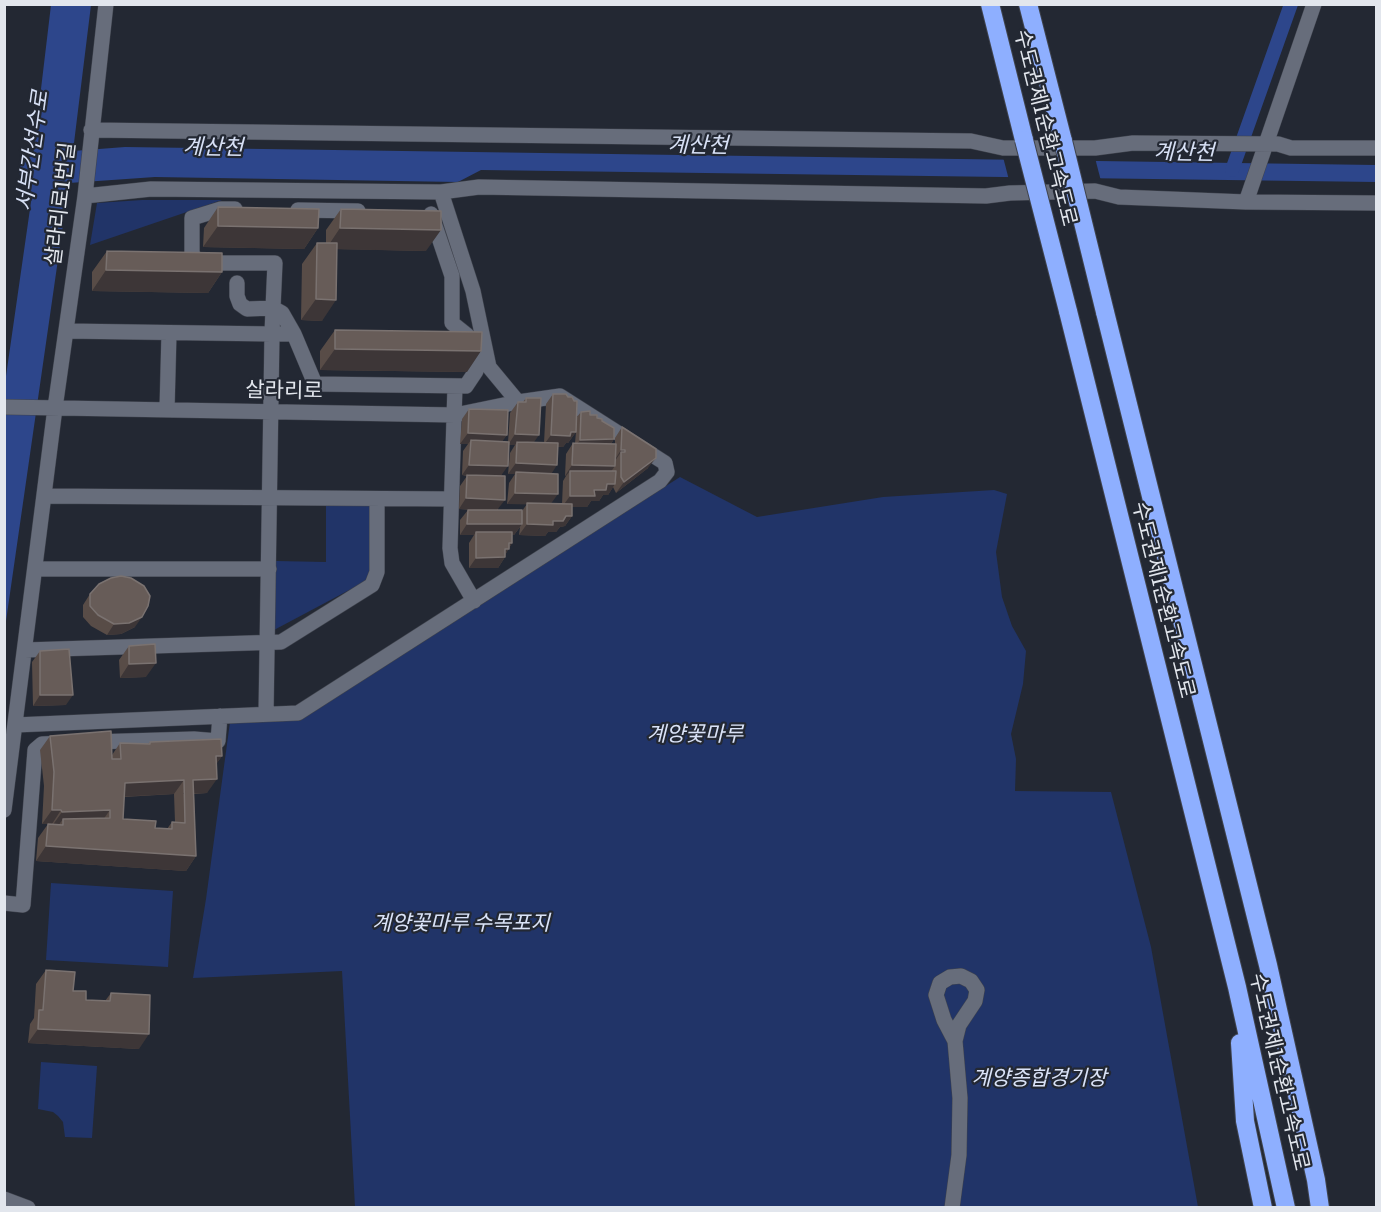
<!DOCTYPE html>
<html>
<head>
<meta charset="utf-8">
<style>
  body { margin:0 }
  #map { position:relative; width:1381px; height:1212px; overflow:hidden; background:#232833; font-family:Literata,serif }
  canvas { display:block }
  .frame { position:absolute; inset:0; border:6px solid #e2e6ed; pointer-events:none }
</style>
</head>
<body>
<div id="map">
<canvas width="1381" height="1212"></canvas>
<div class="frame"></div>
</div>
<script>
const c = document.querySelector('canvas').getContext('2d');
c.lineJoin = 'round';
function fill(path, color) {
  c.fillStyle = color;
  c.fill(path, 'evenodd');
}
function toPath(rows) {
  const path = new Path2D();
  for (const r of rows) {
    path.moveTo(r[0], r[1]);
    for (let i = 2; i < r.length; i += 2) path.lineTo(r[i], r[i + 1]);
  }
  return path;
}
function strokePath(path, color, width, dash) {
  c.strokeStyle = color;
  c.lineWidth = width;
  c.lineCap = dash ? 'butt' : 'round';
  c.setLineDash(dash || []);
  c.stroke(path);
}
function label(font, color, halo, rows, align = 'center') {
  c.font = font + ' Literata,"Noto Sans KR",serif';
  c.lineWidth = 4.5;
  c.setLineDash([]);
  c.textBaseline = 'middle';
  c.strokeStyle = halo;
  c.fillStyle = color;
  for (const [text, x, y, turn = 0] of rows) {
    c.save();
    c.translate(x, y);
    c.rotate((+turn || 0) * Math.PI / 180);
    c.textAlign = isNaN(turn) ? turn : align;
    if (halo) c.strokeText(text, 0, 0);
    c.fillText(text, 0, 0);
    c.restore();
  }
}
const green = toPath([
  [142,200,222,200,90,245,97,203],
  [680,477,757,517,883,497,994,490,1007,494,996,552,1002,597,1012,626,1026,651,1023,684,1011,734,1016,759,1015,791,1111,792,1151,947,1198,1207,355,1207,342,971,193,978,206,899,230,722,302,719],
  [326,503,372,503,370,579,274,630,276,561,326,562],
  [51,883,173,891,168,967,46,960],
  [41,1062,97,1066,92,1138,65,1137,63,1122,58,1116,53,1112,38,1109]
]);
const water = toPath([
  [51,5,91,5,73,151,125,147,1376,165,1376,182,481,170,458,182,155,177,69,183,5,628,4,390,32,195,19,179,21,160,33,156]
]);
const pier = toPath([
  [1003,157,1095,158,1101,181,1009,180]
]);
const canal = toPath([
  [1232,170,1291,4]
]);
const minor = toPath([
  [91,130,971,141,1003,148,1095,148,1133,143,1278,144,1291,148,1376,148],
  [441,192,479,187,986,196,1010,193,1095,191,1119,197,1246,202,1376,203],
  [85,196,151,189,441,192,473,291,489,367,518,402],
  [1246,202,1314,4],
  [235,209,221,209,192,218,192,254,196,259,211,263,275,263,273,308,282,313,294,334],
  [298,210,358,211],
  [237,283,237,296,240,304,247,309,273,308,272,334,294,334,315,384,466,386,476,371,467,335,452,323,452,276,431,214],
  [66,331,272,334,266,714],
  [455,386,450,548,452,563,474,601],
  [4,407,455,415,518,402,560,396,665,463,667,472,660,481,298,713,15,725],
  [167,410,169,333],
  [44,496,451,499],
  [35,569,269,569],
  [25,650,281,642,372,585,377,572,377,499],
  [92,742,194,739,218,741,220,716],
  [4,810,55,408,85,196,106,4],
  [4,903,23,905,35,750,42,744,65,743],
  [4,1199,28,1208],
  [952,1208,959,1155,960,1098,955,1041,959,1025,975,1001,977,990,971,981,961,976,950,977,940,983,936,995,944,1020,955,1041]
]);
const highway = toPath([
  [990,4,1024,140],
  [1028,4,1063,141],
  [1068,311,1237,987,1286,1208],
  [1105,312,1268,965,1316,1180,1320,1208],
  [1240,1043,1245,1121,1263,1208]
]);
const highwayBridge = toPath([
  [1024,140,1068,311],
  [1063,141,1105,312]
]);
const wall = toPath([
  [218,207,318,228,304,249,203,247,204,228],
  [341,209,426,251,337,249,322,321,301,320,302,264,317,243,326,243,326,230],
  [107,251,222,272,208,293,92,291,92,272],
  [335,330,467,372,320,370,320,351],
  [553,394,576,418,581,412,590,415,602,421,614,439,611,444,615,444,615,438,622,427,648,468,616,493,613,487,608,495,603,495,599,501,591,501,587,507,572,507,572,516,565,526,560,527,556,532,548,532,545,536,519,535,520,527,514,535,512,535,512,543,505,555,505,557,498,568,469,568,469,543,474,535,460,535,460,520,468,510,473,510,459,509,460,486,467,476,462,475,463,451,468,444,460,444,462,419,469,409,507,435,502,441,508,442,510,413,518,402,523,402,526,398,534,443,544,443,546,404],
  [576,432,575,443,573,443,566,454,565,476,566,476,563,481,562,504,551,504,551,474,558,447,563,447,566,443,568,443],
  [509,445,515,445,510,453,508,474,515,474,509,483,507,504,527,504,522,511,498,510,501,476],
  [90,594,135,627,121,634,107,635,91,626,83,617,83,605],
  [129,646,146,677,120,678,119,660],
  [40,651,66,705,33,706,32,662],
  [50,736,112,755,120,743,148,744,150,742,222,756,216,764,207,793,194,794,196,856,186,871,36,861,38,838,48,824,42,824,44,786,40,750],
  [174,794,175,822,172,822,167,829,155,828,123,819,124,797],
  [46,970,86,1000,105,1001,111,993,139,1049,28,1043,30,1024,34,1018,36,984]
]);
const shadedWall = toPath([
  [218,226,318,228,304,249,203,247],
  [340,228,441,230,426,251,326,249],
  [106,270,222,272,208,293,92,291],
  [316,299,336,300,322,321,301,320],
  [335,349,481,351,467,372,320,370],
  [571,432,576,432,568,443,566,443,563,447,543,446,551,435],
  [468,433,507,435,499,445,471,440,468,444,460,444],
  [515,434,539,435,532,445,517,442,515,445,508,445],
  [614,439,609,447,575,447,580,440],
  [621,450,625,450,621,455,621,452,615,461,614,461],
  [656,458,648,468,616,493,624,482],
  [516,463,557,465,550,476,516,472,515,474,508,474],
  [469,465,508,466,500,477,462,475],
  [572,465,615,466,607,477,570,471,566,476,565,476],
  [607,484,615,484,608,495,603,495,599,501,591,501,587,507,562,507,570,496,594,490],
  [515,493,558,494,550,505,507,504],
  [466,498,505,500,497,510,459,509],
  [566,516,572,516,565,526,560,527,556,532,548,532,545,536,519,535,527,524,553,521],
  [467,524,522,524,514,535,476,535,476,532,474,535,460,535],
  [509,543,512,543,504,557,505,557,498,568,469,568,476,558],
  [142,617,135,627,121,634,107,635,114,624],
  [156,663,146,677,120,678,129,664],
  [40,695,73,695,66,705,33,706],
  [216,756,222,756,212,770],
  [217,779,207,793,183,794,193,780],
  [184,780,174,794,115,797,125,783],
  [52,810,61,810,52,824,42,824],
  [110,810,100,824,63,819,58,826,52,826,62,812],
  [46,846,196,856,186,871,36,861],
  [38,1029,149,1034,139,1049,28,1043]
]);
const building = toPath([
  [218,207,319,209,318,228,218,226,218,207],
  [341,209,441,211,441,230,340,228,341,209],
  [317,243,337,243,336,300,316,299,317,243],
  [107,251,222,253,222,272,106,270,107,251],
  [335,330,482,332,481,351,335,349,335,330],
  [553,394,566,394,568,397,572,397,574,401,577,401,576,432,571,432,570,436,551,435,553,394],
  [526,398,541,398,539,435,515,434,518,402,526,402,526,398],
  [469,409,508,410,507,435,468,433,469,409],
  [590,411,590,415,597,415,597,418,602,419,602,421,614,428,614,439,580,440,581,412,590,411],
  [622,427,656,449,656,458,624,482,621,477,621,452,625,452,625,450,621,450,622,427],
  [471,440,509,442,508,466,469,465,471,440],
  [517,442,558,443,557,465,516,463,517,442],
  [573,443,616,444,615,466,572,465,573,443],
  [570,471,616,471,615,484,607,484,606,490,594,490,595,496,570,496,570,471],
  [516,472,558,474,558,494,515,493,516,472],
  [467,475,505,476,505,500,466,498,467,475],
  [527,503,572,504,572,516,566,516,563,521,553,521,553,525,527,524,527,503],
  [468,510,522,510,522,524,467,524,468,510],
  [476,532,512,532,512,543,509,543,509,549,505,549,505,557,476,558,476,532],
  [121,576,131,578,144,586,150,596,148,606,142,617,129,623,114,624,98,615,90,606,90,594,99,584,111,578,121,576],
  [155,644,156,663,129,664,129,646,155,644],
  [69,649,73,695,40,695,40,651,69,649],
  [111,731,112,759,121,759,120,743,150,744,150,742,221,739,222,756,216,756,217,779,193,780,196,856,46,846,48,824,63,825,63,819,110,818,110,810,62,812,61,810,52,810,54,772,50,736,111,731],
  [184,780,185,823,172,822,172,829,155,828,156,821,123,819,125,783,184,780],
  [46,970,75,972,73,991,86,991,86,1000,110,1001,111,993,150,995,149,1034,38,1029,39,1010,43,1010,46,970]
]);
const streetNames = [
  ["수도권제1순환고속도로",1045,128,76],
  ["살라리로1번길",61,204,-83],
  ["살라리로",284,391,1],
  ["수도권제1순환고속도로",1163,600,76],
  ["수도권제1순환고속도로",1279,1072,77]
];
const parkNames = [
  ["계양꽃마루",695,735],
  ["계양꽃마루 수목포지",461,924],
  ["계양종합경기장",1039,1079]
];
const waterNames = [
  ["계산천",698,146,1],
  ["계산천",213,148,1],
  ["서부간선수로",33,151,-82],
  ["계산천",1184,153,1]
];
fill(green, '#213468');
fill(water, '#2d468b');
fill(pier, '#232833');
strokePath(canal, '#2d468b', 14);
strokePath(minor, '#3f434d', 16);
strokePath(highway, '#3f434d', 20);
strokePath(minor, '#676d7b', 15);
strokePath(highway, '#8eafff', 18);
strokePath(highwayBridge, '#3f434d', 20, []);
strokePath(highwayBridge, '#8eafff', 18);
fill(wall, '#584c47');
fill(shadedWall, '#3d3637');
fill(building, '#675c58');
strokePath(building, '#7a7270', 1.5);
label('21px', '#e2e6ed', '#232833', streetNames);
label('italic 21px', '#dae3f8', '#232833', parkNames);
label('italic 22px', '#d7e0f5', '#232833', waterNames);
</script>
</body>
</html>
